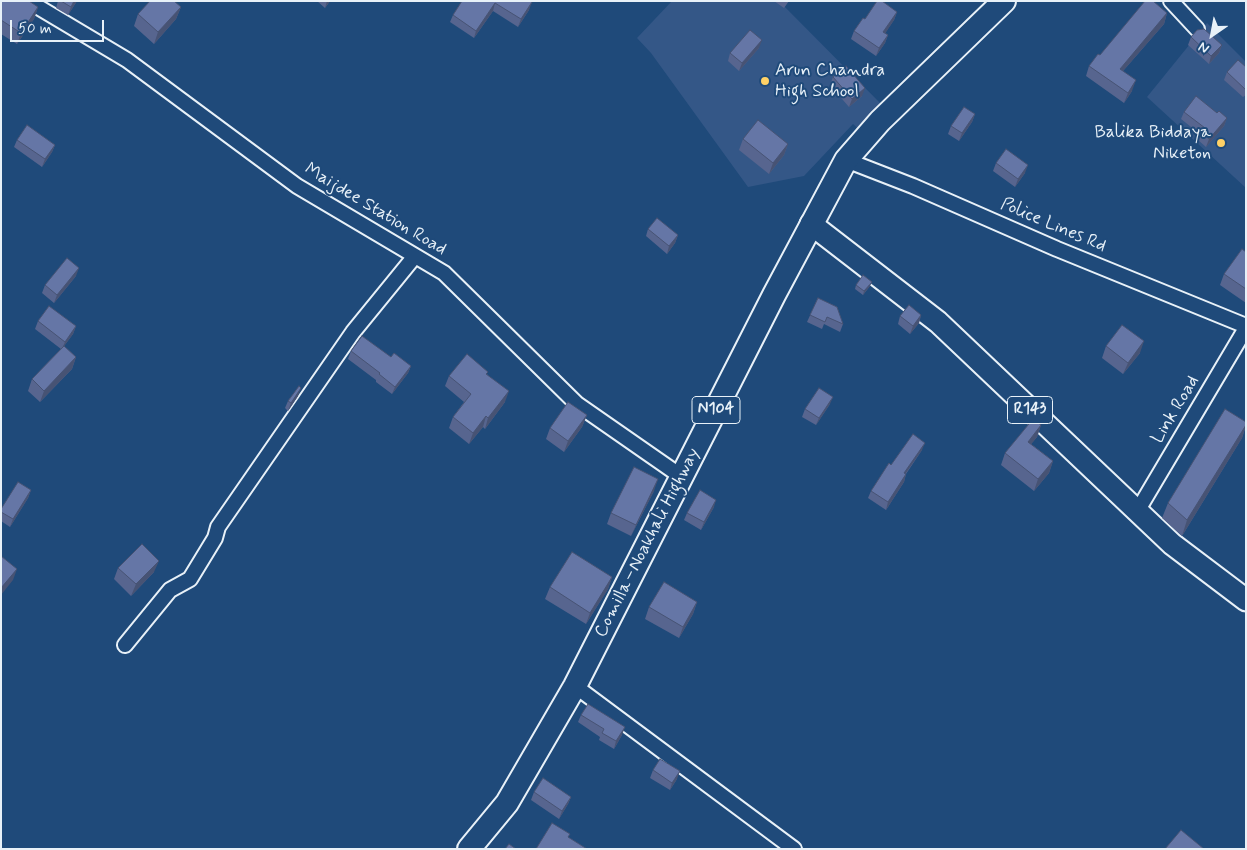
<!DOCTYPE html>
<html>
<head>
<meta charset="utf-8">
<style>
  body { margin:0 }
  #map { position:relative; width:1247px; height:850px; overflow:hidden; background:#1f4a7a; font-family:Mynerve,sans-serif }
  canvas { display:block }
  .frame { position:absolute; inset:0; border:2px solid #e8f1f8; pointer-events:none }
  .north { position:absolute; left:1187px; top:10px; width:50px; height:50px; -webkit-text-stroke:4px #1f4a7a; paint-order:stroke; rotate:213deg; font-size:14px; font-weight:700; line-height:20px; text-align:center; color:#e8f1f8 }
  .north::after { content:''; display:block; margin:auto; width:18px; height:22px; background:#e8f1f8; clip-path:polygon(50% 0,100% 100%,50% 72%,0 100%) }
  .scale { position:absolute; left:10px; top:20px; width:94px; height:22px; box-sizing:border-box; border:2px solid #e8f1f8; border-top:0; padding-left:6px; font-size:15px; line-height:18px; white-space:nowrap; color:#e8f1f8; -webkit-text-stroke:4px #1f4a7a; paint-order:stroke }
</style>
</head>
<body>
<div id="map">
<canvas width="1247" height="850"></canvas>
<div class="frame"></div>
<div class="north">N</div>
<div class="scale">50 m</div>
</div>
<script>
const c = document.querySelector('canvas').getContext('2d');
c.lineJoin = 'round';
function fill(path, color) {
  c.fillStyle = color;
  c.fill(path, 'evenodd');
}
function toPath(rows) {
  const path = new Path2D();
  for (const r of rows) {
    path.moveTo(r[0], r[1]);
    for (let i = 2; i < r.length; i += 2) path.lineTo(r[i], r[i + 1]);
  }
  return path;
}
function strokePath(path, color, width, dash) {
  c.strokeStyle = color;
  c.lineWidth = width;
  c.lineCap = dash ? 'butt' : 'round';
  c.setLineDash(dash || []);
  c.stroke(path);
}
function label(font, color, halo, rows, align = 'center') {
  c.font = font + ' Mynerve,sans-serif';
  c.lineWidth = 4;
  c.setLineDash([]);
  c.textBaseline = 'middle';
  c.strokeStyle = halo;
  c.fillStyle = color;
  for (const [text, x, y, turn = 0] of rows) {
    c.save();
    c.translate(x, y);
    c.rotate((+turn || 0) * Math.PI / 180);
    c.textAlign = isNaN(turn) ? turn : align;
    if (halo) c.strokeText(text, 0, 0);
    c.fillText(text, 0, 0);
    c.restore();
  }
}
const built = toPath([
  [672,1,779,1,886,109,864,134,853,124,804,176,748,187,651,53,637,38],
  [1207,23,1246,62,1246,188,1147,97]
]);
const minor = toPath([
  [28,1,127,60,297,186,444,273,577,404,682,477],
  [1171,1,1197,29],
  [846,160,913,186,1057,249,1246,326],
  [1138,510,1246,328],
  [125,645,170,590,190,579,215,538,218,527,353,332,415,256],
  [575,686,794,849]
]);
const primary = toPath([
  [811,224,938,322,1172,544,1246,600]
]);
const trunk = toPath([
  [469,849,507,803,575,686,774,295,846,160,880,121,1004,1]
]);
const wall = toPath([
  [1,1,38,7,34,19,17,44,1,34],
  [58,1,77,1,68,15,56,8],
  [317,1,330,1,325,8],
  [462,1,530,1,529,10,518,27,493,11,474,38,450,22,453,15],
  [774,1,789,1,784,8],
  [181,7,176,19,154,44,134,26,138,14],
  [897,12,894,20,885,33,888,35,885,43,876,56,851,39,854,31,865,19],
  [1167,13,1164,24,1123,71,1132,91,1124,103,1086,76,1089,66,1100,55],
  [1191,37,1222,45,1219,53,1209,64,1188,45],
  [759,48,739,71,728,61,730,53],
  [1246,67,1246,95,1243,97,1224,80,1227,72],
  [833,77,862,96,849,107,830,85],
  [1184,112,1217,113,1227,118,1224,126,1206,147,1198,140,1200,134,1181,119],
  [975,114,972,122,959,141,948,134,951,126],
  [743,139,788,144,784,155,769,174,739,150],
  [17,140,55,145,52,152,42,167,14,147],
  [996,163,1025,173,1015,187,993,171],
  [648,229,678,235,675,243,667,254,646,236],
  [1246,252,1246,303,1220,285,1224,274],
  [76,276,54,303,42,293,45,285],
  [856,285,870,286,863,295,855,289],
  [818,298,843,324,840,332,824,324,822,329,807,322],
  [921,315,919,323,910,334,898,324,900,316],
  [38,321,76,326,73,334,64,346,76,357,72,369,40,402,28,391,32,379,61,349,35,329],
  [1106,346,1140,353,1123,374,1102,358],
  [351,351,411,366,408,373,392,394,376,382,376,380,348,359],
  [487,374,505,402,485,429,483,427,469,444,449,428,453,417,464,402,445,386,449,376],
  [298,396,288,411,285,408,288,401],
  [830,404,816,425,802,417,805,409],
  [587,415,582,427,564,452,546,439,550,428],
  [1246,422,1246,426,1242,438,1182,536,1162,518,1168,503],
  [1041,425,1037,437,1031,444,1053,461,1049,473,1034,491,1001,465,1005,453],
  [922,450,906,474,904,482,886,510,868,498,871,491,891,465],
  [31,490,28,498,10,527,1,521,1,509],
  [654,491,631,536,607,524,611,513],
  [714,507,701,530,684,520,687,513],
  [118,568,154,572,131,596,114,579],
  [612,577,608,589,586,624,545,599,550,587],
  [697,602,693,614,679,638,645,619,649,607],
  [581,715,622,735,614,749,599,740,600,737,578,722],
  [653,770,677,779,670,790,650,778],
  [534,792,571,797,568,804,559,819,531,800]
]);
const shadedWall = toPath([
  [74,1,77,1,68,15,71,7],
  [327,1,330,1,325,8],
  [532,2,529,10,518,27,521,19],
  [495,3,493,11,474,38,476,31],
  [38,7,34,19,17,44,21,33],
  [181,7,176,19,154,44,158,32],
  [897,12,894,20,881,40,883,32],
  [1167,13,1164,24,1116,79,1120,69],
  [888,35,885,43,876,56,879,48],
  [762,40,759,48,739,71,742,63],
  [1222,45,1219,53,1209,64,1211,56],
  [1136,80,1132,91,1124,103,1128,93],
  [865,88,862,96,849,107,852,99],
  [975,114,972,122,959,141,962,133],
  [1227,118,1224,126,1206,147,1209,139],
  [788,144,784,155,769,174,773,163],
  [55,145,52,152,42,167,45,159],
  [1028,165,1025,173,1015,187,1018,179],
  [678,235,675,243,667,254,669,246],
  [79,268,76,276,54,303,57,295],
  [872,282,870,286,863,295,864,291],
  [921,315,919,323,910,334,913,326],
  [76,326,73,334,62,349,65,342],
  [1144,341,1140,353,1123,374,1128,363],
  [76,357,72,369,40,402,44,391],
  [411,366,408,373,392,394,395,387],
  [301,388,298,396,288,411,291,403],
  [509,391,505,402,485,429,488,418],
  [833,397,830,404,816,425,819,418],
  [587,415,582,427,564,452,568,441],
  [486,416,483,427,469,444,473,433],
  [1041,425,1037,437,1024,453,1028,442],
  [1246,425,1242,438,1182,536,1187,520],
  [925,443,922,450,901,480,904,473],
  [1053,461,1049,473,1034,491,1038,479],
  [906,474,904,482,886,510,888,502],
  [658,479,654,491,631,536,636,525],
  [31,490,28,498,10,527,13,519],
  [716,500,714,507,701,530,704,522],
  [159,561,154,572,131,596,136,584],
  [17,569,13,580,1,595,1,588],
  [612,577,608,589,586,624,590,613],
  [697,602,693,614,679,638,683,627],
  [625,727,622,735,614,749,616,741],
  [680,771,677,779,670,790,672,783],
  [571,797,568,804,559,819,562,811]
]);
const building = toPath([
  [1,1,29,1,38,7,21,33,1,20,1,1],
  [61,1,74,1,71,7,61,1],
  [150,1,174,1,181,7,158,32,138,14,150,1],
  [462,1,530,1,532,2,521,19,495,3,476,31,453,15,462,1],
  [877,1,882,1,897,12,883,32,888,35,879,48,854,31,863,18,865,19,877,1],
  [1145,1,1153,1,1167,13,1120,69,1136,80,1128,93,1089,66,1098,54,1100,55,1145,1],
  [1204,29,1222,45,1211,56,1191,37,1197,30,1204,29],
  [750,30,762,40,742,63,730,53,750,30],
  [1238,60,1246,67,1246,90,1227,72,1238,60],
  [846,66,865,88,852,99,833,77,846,66],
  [1196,96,1217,113,1219,111,1227,118,1209,139,1201,132,1205,128,1184,112,1196,96],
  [964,107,975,114,962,133,951,126,964,107],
  [758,120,788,144,773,163,743,139,758,120],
  [27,125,55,145,45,159,17,140,27,125],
  [1006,149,1028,165,1018,179,996,163,1006,149],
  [657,218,678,235,669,246,648,229,657,218],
  [1242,249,1246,252,1246,289,1224,274,1242,249],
  [67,258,79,268,57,295,45,285,67,258],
  [863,275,872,282,864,291,856,285,863,275],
  [818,298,837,307,843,324,827,317,825,322,810,315,818,298],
  [909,305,921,315,913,326,900,316,909,305],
  [49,306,76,326,65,342,38,321,49,306],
  [1122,325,1144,341,1128,363,1106,346,1122,325],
  [362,336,391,357,394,353,411,366,395,387,379,374,380,373,351,351,362,336],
  [64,346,76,357,44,391,32,379,64,346],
  [467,354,488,372,486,374,509,391,488,418,486,416,473,433,453,417,471,394,449,376,467,354],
  [299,386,301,388,291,403,288,401,299,386],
  [819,388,833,397,819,418,805,409,819,388],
  [568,402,587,415,568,441,550,428,568,402],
  [1225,409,1246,422,1246,425,1187,520,1168,503,1225,409],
  [1033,419,1041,425,1028,442,1053,461,1038,479,1005,453,1033,419],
  [913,434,925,443,904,473,906,474,888,502,871,491,889,463,891,465,913,434],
  [634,467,658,479,636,525,611,513,634,467],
  [18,482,31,490,13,519,1,512,1,509,18,482],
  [700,490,716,500,704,522,687,513,700,490],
  [142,544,159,561,136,584,118,568,142,544],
  [572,552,612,577,590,613,550,587,572,552],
  [1,556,17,569,1,588,1,556],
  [664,582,697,602,683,627,649,607,664,582],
  [588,704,625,727,616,741,602,733,604,729,581,715,588,704],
  [660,759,680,771,672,783,653,770,660,759],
  [543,778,571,797,562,811,534,792,543,778],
  [552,823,570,834,568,837,587,849,536,849,552,823],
  [1181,830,1204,849,1165,849,1181,830],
  [509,844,516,849,505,849,509,844]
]);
const markers = [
  [765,81,5,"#ffd166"],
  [1221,143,5,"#ffd166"]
];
const shields = [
  [716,410,48],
  [1030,410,45]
];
const shieldNames = [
  ["N104",716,410],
  ["R143",1030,410]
];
const poiNames = [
  ["Arun Chandra",775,71],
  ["High School",775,92],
  ["Balika Biddaya",1211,133,"right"],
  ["Niketon",1211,154,"right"]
];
const streetNames = [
  ["Maijdee Station Road",375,210,31],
  ["Police Lines Rd",1053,226,23],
  ["Link Road",1176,410,-59],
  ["Comilla–Noakhali Highway",648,543,-63]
];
fill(built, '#345787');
strokePath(minor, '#e8f1f8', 18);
strokePath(primary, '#e8f1f8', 25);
strokePath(trunk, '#e8f1f8', 26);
strokePath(minor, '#1f4a7a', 14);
strokePath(primary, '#1f4a7a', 21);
strokePath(trunk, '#1f4a7a', 22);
fill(wall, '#57658f');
fill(shadedWall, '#475374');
fill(building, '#6576a6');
strokePath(building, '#475374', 1);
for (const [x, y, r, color] of markers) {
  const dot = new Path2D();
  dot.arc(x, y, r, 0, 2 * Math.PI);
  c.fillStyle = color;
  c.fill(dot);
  strokePath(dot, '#1f4a7a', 2);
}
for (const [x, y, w] of shields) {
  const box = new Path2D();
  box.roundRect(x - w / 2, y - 13.5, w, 27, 4);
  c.fillStyle = '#1f4a7a';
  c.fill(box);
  strokePath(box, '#e8f1f8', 1);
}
label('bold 16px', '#e8f1f8', null, shieldNames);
label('18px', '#e8f1f8', '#1f4a7a', poiNames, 'left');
label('18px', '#e8f1f8', '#1f4a7a', streetNames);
</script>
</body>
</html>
